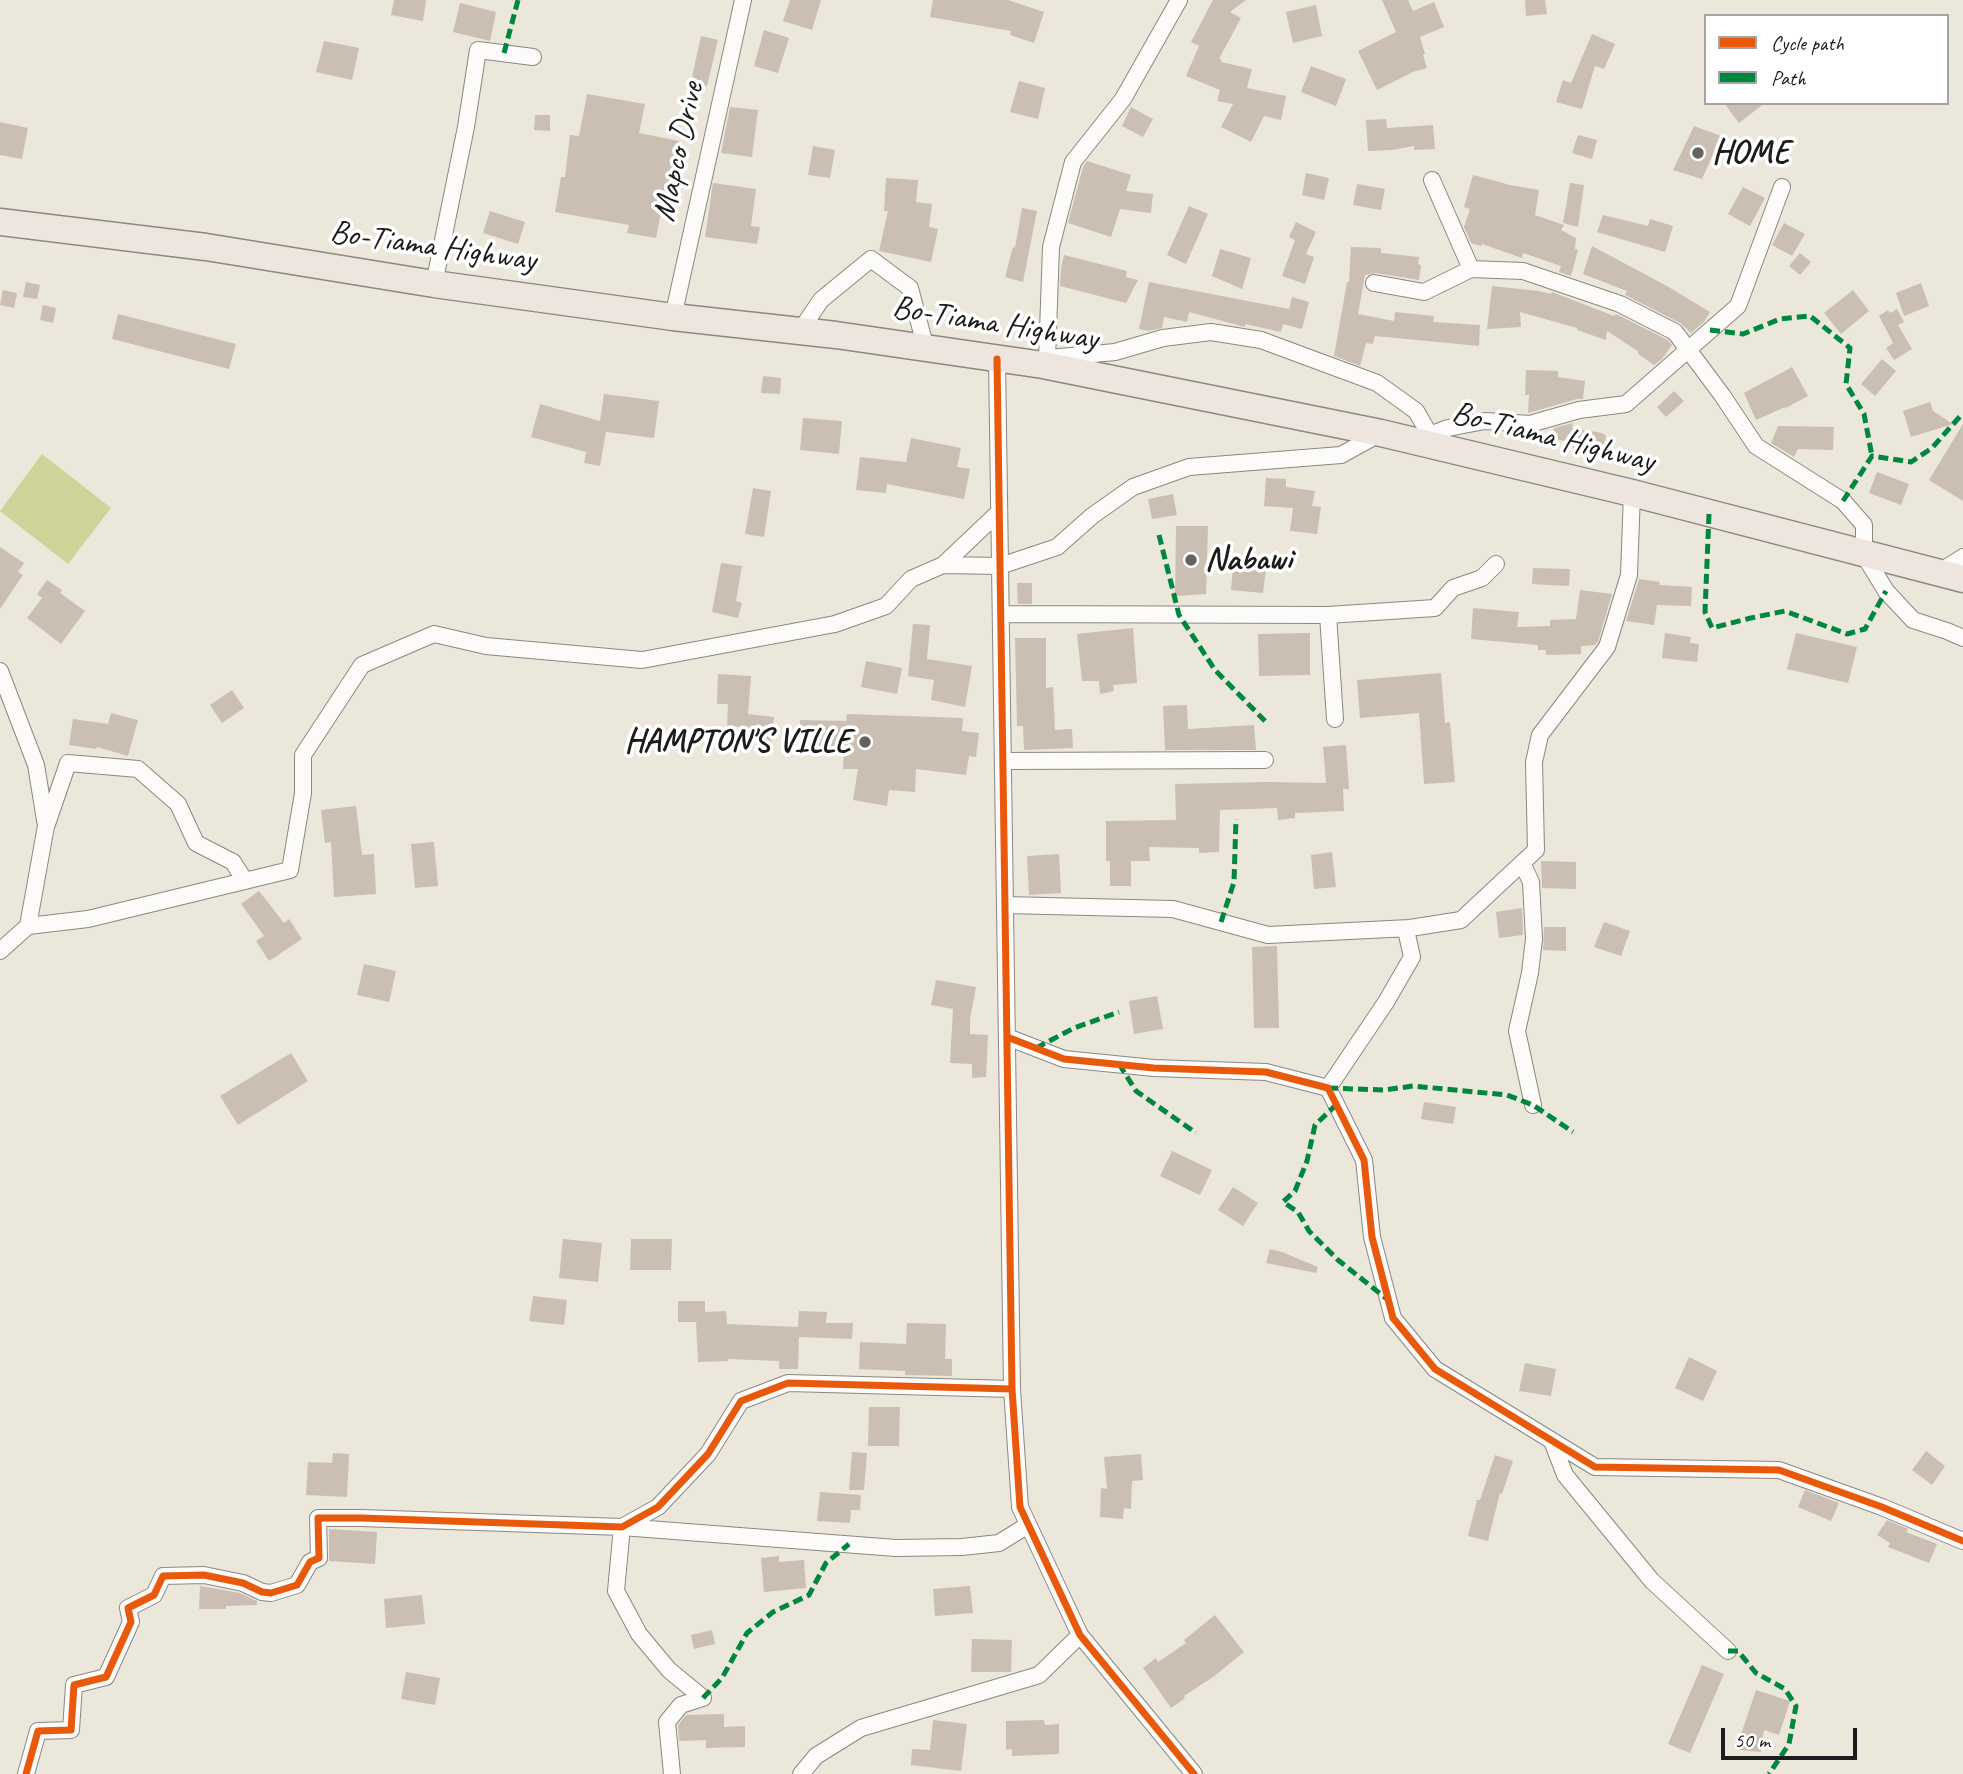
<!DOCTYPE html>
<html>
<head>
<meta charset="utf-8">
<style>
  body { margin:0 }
  #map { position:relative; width:1963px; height:1774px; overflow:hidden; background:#ece7db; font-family:Caveat,sans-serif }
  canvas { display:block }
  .legend { position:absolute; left:1704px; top:14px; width:245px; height:91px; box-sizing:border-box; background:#fff; border:2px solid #a4a4a4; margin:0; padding:9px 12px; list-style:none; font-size:21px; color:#1c1c1c }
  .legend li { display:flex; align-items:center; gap:14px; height:35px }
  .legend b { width:35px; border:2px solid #a4a4a4 }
  .scale { position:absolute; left:1721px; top:1728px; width:136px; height:32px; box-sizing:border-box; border:4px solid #1c1c1c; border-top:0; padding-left:9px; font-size:21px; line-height:24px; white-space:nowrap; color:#1c1c1c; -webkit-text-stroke:5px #fff; paint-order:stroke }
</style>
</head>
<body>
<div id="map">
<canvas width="1963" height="1774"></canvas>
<ul class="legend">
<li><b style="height:9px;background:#e8590c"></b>Cycle path</li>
<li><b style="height:9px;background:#00873e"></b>Path</li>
</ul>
<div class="scale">50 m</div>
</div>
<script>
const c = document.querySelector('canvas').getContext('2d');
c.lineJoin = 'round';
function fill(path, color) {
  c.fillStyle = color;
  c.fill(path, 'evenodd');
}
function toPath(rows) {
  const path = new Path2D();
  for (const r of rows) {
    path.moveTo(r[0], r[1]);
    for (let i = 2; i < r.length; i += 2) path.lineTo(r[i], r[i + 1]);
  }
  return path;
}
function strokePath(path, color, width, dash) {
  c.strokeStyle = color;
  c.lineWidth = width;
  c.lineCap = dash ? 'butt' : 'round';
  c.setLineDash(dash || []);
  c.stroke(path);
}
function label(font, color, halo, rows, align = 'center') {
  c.font = font + ' Caveat,sans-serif';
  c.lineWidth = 7;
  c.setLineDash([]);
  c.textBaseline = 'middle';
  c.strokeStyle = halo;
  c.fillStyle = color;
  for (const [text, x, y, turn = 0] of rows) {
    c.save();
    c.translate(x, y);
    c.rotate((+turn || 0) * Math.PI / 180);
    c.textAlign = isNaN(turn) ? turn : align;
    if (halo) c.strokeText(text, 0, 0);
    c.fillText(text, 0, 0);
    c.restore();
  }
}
const green = toPath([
  [42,454,111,508,68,564,0,511]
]);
const building = toPath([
  [394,0,426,0,423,21,391,15],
  [790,0,821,0,812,30,783,21],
  [933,0,1008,0,1044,12,1034,43,1010,35,1011,31,930,17],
  [1213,0,1246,0,1230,12,1241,18,1219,59,1222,60,1221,62,1252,69,1247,88,1286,96,1281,120,1264,116,1251,142,1221,127,1233,104,1217,101,1220,90,1186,76,1199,46,1191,42],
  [1382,0,1408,0,1413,11,1434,2,1444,27,1420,37,1425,54,1423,55,1427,68,1413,72,1377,90,1358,51,1396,32],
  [1525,0,1545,0,1547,14,1526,16],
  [460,3,496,12,490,41,453,32],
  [1316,5,1322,36,1293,43,1286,12],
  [764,30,789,38,778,73,754,66],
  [1592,34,1615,44,1604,69,1595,66,1582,109,1556,102,1563,80,1571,83],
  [701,36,718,40,707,86,691,82],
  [324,41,359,48,352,80,316,72],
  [1311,66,1346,79,1336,106,1301,92],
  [1019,81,1045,88,1038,119,1010,112],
  [587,94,645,104,639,133,679,141,668,193,665,192,656,238,627,233,629,225,555,212,561,177,565,177,570,135,579,136],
  [1724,103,1765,103,1739,123],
  [730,107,758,110,752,157,721,153],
  [1131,107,1153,119,1143,137,1122,126],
  [535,115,550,115,550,131,534,130],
  [1386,119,1387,128,1433,125,1435,149,1414,150,1414,146,1392,150,1368,151,1366,120],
  [0,122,28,128,22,159,0,155],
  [1694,126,1721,136,1702,179,1673,170],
  [1578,135,1597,140,1592,159,1572,153],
  [813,146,835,150,830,178,808,175],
  [1087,161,1131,175,1126,191,1153,194,1151,213,1120,209,1111,237,1068,223,1083,167],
  [1306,173,1329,178,1324,200,1302,195],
  [1473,175,1510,185,1539,190,1535,215,1564,225,1561,230,1576,238,1575,249,1578,250,1571,276,1559,272,1561,266,1523,253,1522,258,1482,244,1481,246,1471,243,1464,227,1470,209,1464,207],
  [886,178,918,180,916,202,932,204,929,227,938,229,931,262,879,251,888,211,884,211],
  [713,183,756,189,751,226,760,227,757,244,705,237],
  [1570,183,1584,185,1578,227,1563,223],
  [1357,184,1385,189,1381,210,1353,205],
  [1743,187,1765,198,1750,226,1728,214],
  [1189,206,1208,214,1186,264,1167,255],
  [1022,208,1037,211,1023,282,1005,277,1013,247,1015,248],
  [490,211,525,222,518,244,483,233],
  [1603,215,1648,226,1650,219,1673,226,1665,252,1597,232],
  [1296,222,1316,232,1306,254,1314,257,1305,284,1282,276,1295,240,1289,237],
  [1784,223,1805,234,1792,256,1772,245],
  [1592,246,1667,286,1710,312,1704,322,1691,333,1680,323,1625,295,1627,291,1583,274],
  [1351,247,1381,248,1381,253,1419,257,1418,264,1421,265,1419,280,1376,273,1365,275,1358,314,1394,321,1395,312,1434,316,1433,322,1480,325,1479,346,1375,336,1373,344,1366,343,1360,366,1334,356,1347,282,1349,282],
  [1220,249,1251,258,1242,289,1212,276],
  [1800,253,1811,262,1800,275,1789,266],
  [1064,255,1127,271,1126,277,1138,280,1126,303,1060,286,1061,268],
  [26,282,40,285,37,299,23,297],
  [1149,282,1289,309,1292,297,1309,302,1302,329,1283,324,1281,332,1245,324,1245,327,1189,312,1187,322,1164,317,1162,328,1148,331,1139,329],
  [1921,283,1929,306,1904,316,1896,293],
  [1492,286,1539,291,1551,294,1552,292,1614,316,1616,314,1668,340,1672,345,1662,359,1654,365,1638,354,1639,352,1607,331,1606,340,1577,330,1577,328,1520,312,1521,327,1487,329],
  [3,290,17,293,14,308,0,305],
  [1853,290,1869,311,1841,334,1824,313],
  [43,305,56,308,53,323,40,320],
  [1897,309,1904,322,1898,325,1912,349,1894,360,1886,348,1893,343,1879,316,1888,310,1890,313],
  [118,314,236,344,229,369,112,339],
  [1882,359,1896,371,1875,396,1861,384],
  [1792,367,1808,396,1784,409,1785,407,1756,420,1744,393],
  [1526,370,1558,371,1558,377,1585,381,1583,399,1577,399,1528,413,1529,395,1525,395],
  [763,376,781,378,780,394,761,393],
  [1674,391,1684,401,1666,417,1657,407],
  [604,394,659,401,654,438,606,432,600,466,584,463,586,452,531,437,540,404,600,421],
  [1930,402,1933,411,1953,424,1911,437,1903,411],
  [803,418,842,421,839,454,800,450],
  [1573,423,1572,428,1602,433,1606,436,1604,446,1601,446,1601,452,1573,448,1574,442,1552,439,1554,428],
  [1963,424,1963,501,1929,480],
  [1778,426,1834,427,1833,450,1798,449,1794,457,1771,443],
  [911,438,961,448,957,467,970,469,964,499,887,484,886,493,856,490,860,457,906,462],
  [1877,472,1909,484,1901,505,1869,493],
  [1266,478,1286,479,1286,487,1315,491,1312,506,1321,507,1317,534,1290,531,1293,508,1264,506],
  [753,488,771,491,764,537,745,534],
  [1173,494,1177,515,1152,519,1148,499],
  [1176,526,1208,526,1206,594,1175,596],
  [0,547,24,563,18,572,23,575,0,609],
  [721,563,742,566,736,601,742,603,738,618,712,612],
  [1233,567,1266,570,1263,593,1231,590],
  [1533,568,1570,569,1569,586,1532,584],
  [1639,579,1660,582,1659,585,1692,587,1691,606,1657,605,1654,625,1626,621],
  [47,580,62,590,60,593,85,611,61,644,27,618,42,598,37,594],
  [1017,583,1032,583,1032,604,1018,604],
  [1580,590,1612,594,1598,642,1595,645,1581,646,1581,654,1546,655,1546,650,1538,650,1538,645,1471,639,1473,608,1519,612,1517,627,1550,626,1550,620,1576,619],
  [913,624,930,625,927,659,972,666,965,707,931,700,934,680,908,676],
  [1133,628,1137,683,1113,685,1114,691,1100,694,1099,681,1082,681,1077,634],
  [1310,633,1310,675,1259,676,1258,634],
  [1665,633,1691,637,1690,643,1699,644,1697,662,1662,658],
  [1796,633,1857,647,1848,683,1787,669],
  [1015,638,1046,638,1046,688,1053,687,1055,730,1072,729,1073,748,1024,750,1023,726,1017,726],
  [866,661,902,668,897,694,861,687],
  [1441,673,1445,723,1450,722,1455,782,1424,784,1419,713,1360,718,1357,680],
  [718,674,751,676,748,714,774,717,771,742,744,739,745,727,727,726,728,704,717,704],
  [232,690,244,708,222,723,210,705],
  [1187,705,1188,729,1254,725,1256,750,1165,750,1163,706],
  [111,713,138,720,128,756,97,747,96,749,69,745,73,719,108,724],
  [847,714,963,718,962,731,979,733,976,757,969,756,966,775,916,769,915,792,889,790,887,806,853,800,858,769,843,769,844,748,800,746,800,720,846,721],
  [1346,745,1349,789,1343,789,1344,811,1295,813,1295,818,1278,820,1277,808,1220,810,1219,852,1199,853,1199,848,1149,847,1150,861,1131,861,1131,886,1110,886,1110,861,1106,861,1106,821,1176,820,1175,784,1267,782,1326,783,1323,747],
  [356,806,362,855,374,854,376,894,334,897,331,842,325,843,321,810],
  [434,842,438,886,415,888,411,844],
  [1332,852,1336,887,1314,889,1311,855],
  [1059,854,1061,893,1029,895,1027,856],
  [1541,861,1576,862,1576,889,1542,888],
  [259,891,284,923,289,919,302,939,269,961,256,941,264,936,241,904],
  [1522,908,1523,935,1499,938,1496,912],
  [1604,922,1630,931,1621,956,1594,947],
  [1544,927,1566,927,1566,951,1543,950],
  [1277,946,1279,1028,1254,1028,1252,947],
  [364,964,396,971,389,1002,357,995],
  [936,980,976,987,970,1019,970,1034,988,1035,986,1077,972,1078,972,1064,950,1063,953,1009,931,1005],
  [1157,996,1163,1029,1134,1034,1129,1001],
  [291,1053,308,1081,238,1125,220,1096],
  [1424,1102,1456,1107,1453,1124,1421,1119],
  [1172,1151,1212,1170,1200,1195,1160,1176],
  [1233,1187,1258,1203,1243,1226,1218,1210],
  [563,1239,602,1243,598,1282,559,1278],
  [631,1239,672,1239,671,1270,630,1270],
  [1270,1249,1282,1252,1318,1267,1316,1273,1266,1263],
  [533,1296,567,1300,564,1325,529,1321],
  [678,1301,705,1301,705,1312,726,1311,727,1324,798,1327,799,1311,827,1312,826,1323,853,1323,852,1339,799,1337,798,1369,779,1369,779,1361,728,1359,728,1361,698,1362,696,1322,678,1322],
  [907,1323,946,1324,945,1359,952,1359,952,1376,905,1375,905,1371,859,1369,860,1342,906,1344],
  [1689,1357,1717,1371,1703,1401,1675,1388],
  [1525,1363,1556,1369,1551,1396,1519,1391],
  [869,1407,900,1407,899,1446,868,1446],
  [1926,1451,1945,1466,1932,1485,1912,1470],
  [852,1452,867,1453,864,1490,849,1490],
  [333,1453,349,1454,347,1497,306,1495,308,1462,332,1463],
  [1141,1454,1143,1480,1132,1481,1131,1509,1124,1508,1123,1519,1100,1517,1101,1488,1107,1489,1104,1457],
  [1495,1455,1513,1461,1502,1494,1500,1493,1488,1541,1468,1536,1477,1500,1480,1500],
  [1805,1490,1839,1503,1831,1521,1798,1507],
  [820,1492,861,1495,860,1510,851,1510,850,1523,817,1521],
  [1887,1520,1908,1529,1906,1532,1937,1544,1929,1563,1888,1547,1890,1543,1877,1535],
  [329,1529,377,1532,375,1564,329,1561],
  [779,1556,779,1562,804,1560,806,1588,764,1592,761,1558],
  [200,1586,240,1593,257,1601,257,1605,226,1606,226,1609,199,1609],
  [970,1586,973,1613,935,1616,933,1589],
  [422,1595,425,1624,386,1628,384,1599],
  [1215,1615,1244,1652,1213,1677,1184,1696,1185,1698,1171,1708,1143,1668,1156,1658,1158,1662,1186,1643,1184,1640],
  [712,1630,715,1644,694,1649,691,1635],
  [972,1639,1012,1640,1011,1672,971,1672],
  [1702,1665,1724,1674,1690,1753,1668,1744],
  [406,1672,440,1678,435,1705,401,1699],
  [1756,1690,1790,1701,1779,1735,1764,1730,1761,1752,1739,1750,1740,1737],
  [724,1714,724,1727,745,1726,745,1747,706,1748,706,1740,679,1741,678,1725,686,1715],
  [933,1720,967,1724,961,1771,911,1765,912,1749,930,1750],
  [1044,1720,1045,1725,1059,1724,1059,1754,1012,1756,1012,1749,1006,1750,1006,1721]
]);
const minor = toPath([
  [1432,180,1471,269,1523,271,1620,304,1675,332,1722,395,1756,446,1843,501,1864,525,1864,555,1886,591,1913,620,1947,631,1963,638],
  [1374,283,1424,292,1471,269],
  [434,284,466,127,478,50,533,57],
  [673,317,743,0],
  [800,331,821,300,871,259,910,288,926,349],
  [1049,358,1115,352,1163,338,1211,332,1261,340,1377,383,1416,411,1430,435,1431,442],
  [997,359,1012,1389,1020,1507,1080,1635,1194,1774],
  [1047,359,1051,247,1073,162,1123,99,1179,0],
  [1430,435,1448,428,1485,421,1530,424,1579,410,1626,404,1738,306,1782,187],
  [943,565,1000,566,1057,547,1092,516,1133,487,1189,467,1341,455,1381,433],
  [1938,573,1963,557],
  [1001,614,1328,615,1335,719],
  [1328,615,1435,608,1453,588,1482,578,1496,564],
  [0,671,36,765,46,826,28,926,0,951],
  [1003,761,1265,760],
  [47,824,68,763,138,769,178,804,196,843,233,862,245,881],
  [1522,863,1531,882,1534,939,1530,973,1517,1031,1533,1105],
  [1005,905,1173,909,1268,935,1410,928,1461,920,1536,850,1534,762,1540,735,1607,647,1629,575,1632,493],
  [28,926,88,919,290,870,303,793,303,755,362,665,434,634,486,646,642,660,835,624,886,606,911,579,943,565,999,512],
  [1007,1037,1064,1059,1154,1068,1266,1072,1328,1088,1364,1160,1372,1237,1393,1318,1435,1369,1595,1467,1779,1470,1882,1507,1963,1541],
  [1328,1088,1386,1002,1412,957,1406,930,1410,928],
  [1552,1441,1565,1475,1652,1581,1728,1651],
  [703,1698,669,1670,639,1634,616,1591,622,1527,896,1548,962,1547,999,1543,1028,1525],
  [26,1774,38,1731,71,1730,74,1685,106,1677,131,1622,128,1608,154,1595,163,1576,204,1575,243,1583,262,1592,271,1593,297,1585,310,1562,319,1558,318,1518,361,1518,622,1527,658,1507,708,1454,741,1401,788,1383,1012,1389],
  [672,1774,667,1722,681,1705,703,1698],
  [801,1774,816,1756,861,1728,1039,1675,1080,1635]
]);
const trunk = toPath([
  [0,222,206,247,434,284,673,317,836,335,1043,365,1381,433,1632,493,1963,579]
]);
const quiet = toPath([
  [504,53,518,0],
  [1710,330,1743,334,1780,319,1810,316,1850,348,1846,384,1864,414,1872,456],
  [1843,501,1872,456,1911,462,1932,448,1963,413],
  [1709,514,1705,612,1712,628,1751,618,1785,611,1847,634,1865,629,1886,591],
  [1159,535,1179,615,1215,670,1265,721],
  [1221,922,1234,882,1236,819],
  [1036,1048,1074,1028,1119,1012],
  [1119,1064,1136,1091,1196,1133],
  [1328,1088,1384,1090,1413,1086,1507,1095,1533,1105,1573,1132],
  [1337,1104,1315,1125,1307,1161,1295,1191,1283,1202,1298,1212,1309,1231,1338,1260,1387,1299],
  [1728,1651,1738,1651,1756,1673,1785,1689,1796,1706,1789,1744,1769,1774],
  [703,1698,722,1678,747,1633,773,1612,809,1595,826,1563,849,1544]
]);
const cycleway = toPath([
  [997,359,1012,1389,1020,1507,1080,1635,1194,1774],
  [1007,1037,1064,1059,1154,1068,1266,1072,1328,1088,1364,1160,1372,1237,1393,1318,1435,1369,1595,1467,1779,1470,1882,1507,1963,1541],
  [26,1774,38,1731,71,1730,74,1685,106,1677,131,1622,128,1608,154,1595,163,1576,204,1575,243,1583,262,1592,271,1593,297,1585,310,1562,319,1558,318,1518,361,1518,622,1527,658,1507,708,1454,741,1401,788,1383,1012,1389]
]);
const markers = [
  [1698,153,7,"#65635f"],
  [1191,560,7,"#65635f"],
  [865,742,7,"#65635f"]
];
const streetNames = [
  ["Mapco Drive",679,152,-78],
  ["Bo-Tiama Highway",433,247,8],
  ["Bo-Tiama Highway",995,324,9],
  ["Bo-Tiama Highway",1553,438,14]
];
const poiNames = [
  ["HOME",1712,153],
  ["Nabawi",1205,560],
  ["HAMPTON'S VILLE",851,742,"right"]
];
fill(green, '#ced399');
fill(building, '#cabfb2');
strokePath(minor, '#8b8882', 18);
strokePath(trunk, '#8b8882', 29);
strokePath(minor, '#fcfbfa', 16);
strokePath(trunk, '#eee6de', 26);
strokePath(quiet, '#00873e', 5, [10, 5]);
strokePath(cycleway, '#e8590c', 7);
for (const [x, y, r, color] of markers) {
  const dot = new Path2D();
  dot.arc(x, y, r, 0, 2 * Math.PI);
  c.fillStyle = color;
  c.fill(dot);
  strokePath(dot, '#fff', 2.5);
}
label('33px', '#1c1c1c', '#fff', streetNames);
label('bold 33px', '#1c1c1c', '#fff', poiNames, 'left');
</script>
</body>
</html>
